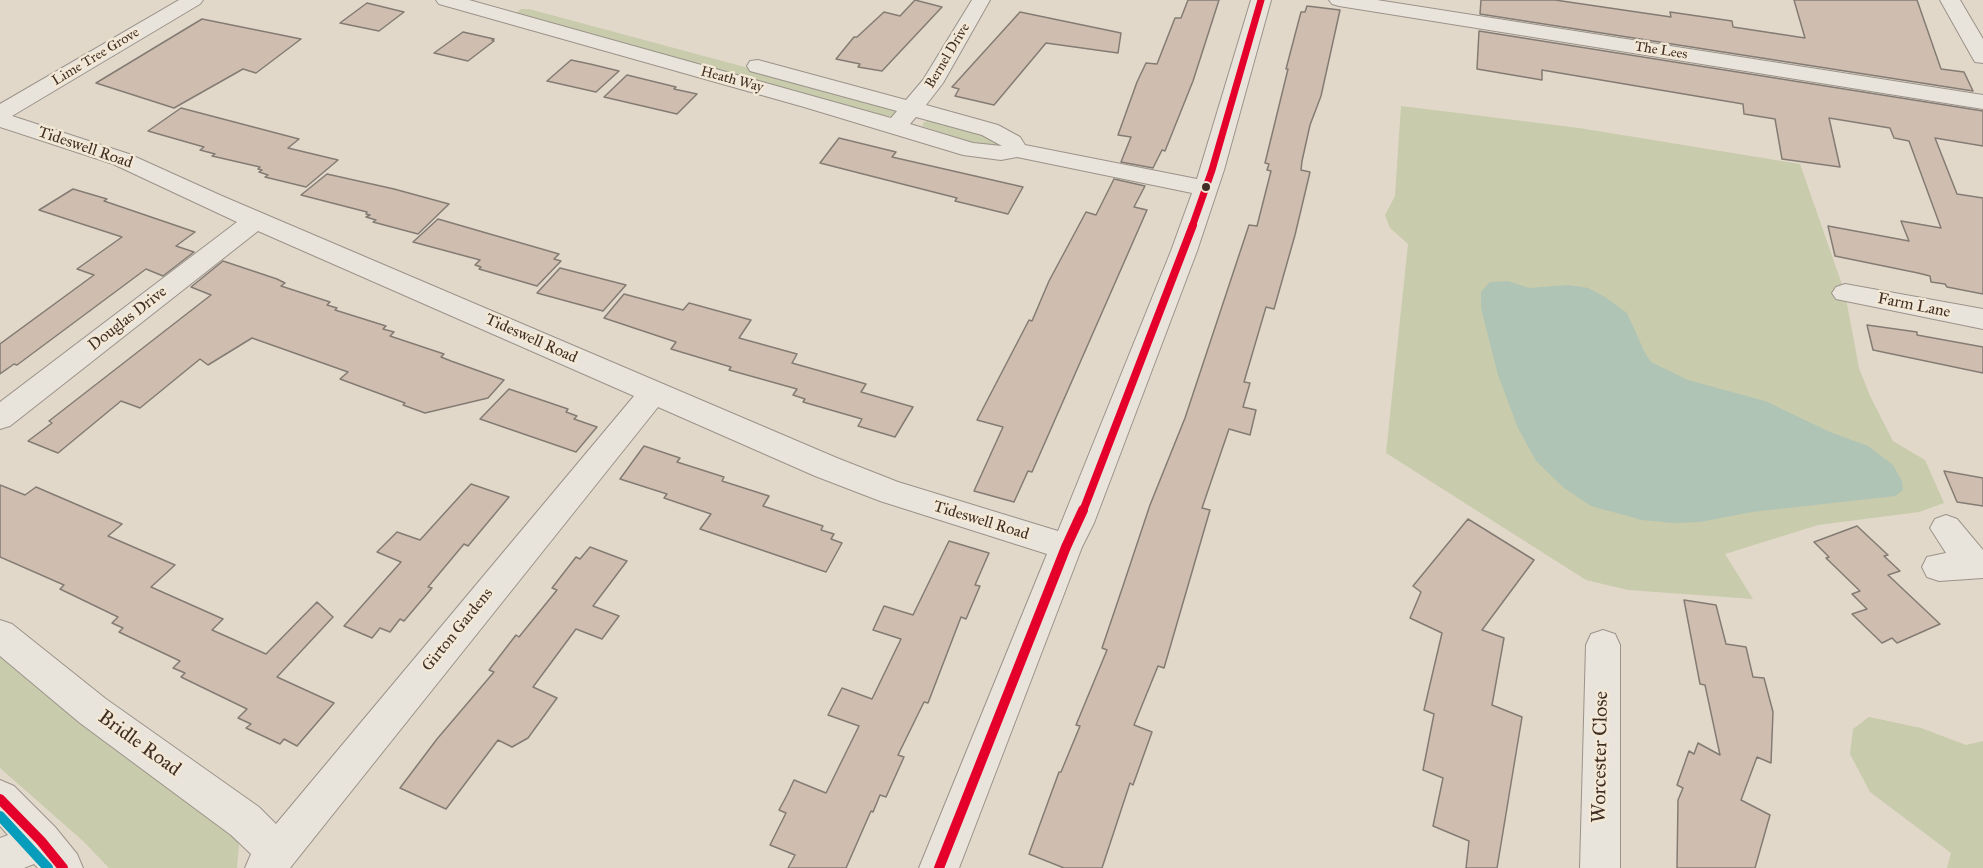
<!DOCTYPE html>
<html>
<head>
<meta charset="utf-8">
<style>
  body { margin:0 }
  canvas { display:block; background:#e1d8c9 }
</style>
</head>
<body>
<canvas width="1983" height="868"></canvas>
<script>
const c = document.querySelector('canvas').getContext('2d');
c.lineJoin = 'round';
function fill(path, color) {
  c.fillStyle = color;
  c.fill(path, 'evenodd');
}
function toPath(rows) {
  const path = new Path2D();
  for (const r of rows) {
    path.moveTo(r[0], r[1]);
    for (let i = 2; i < r.length; i += 2) path.lineTo(r[i], r[i + 1]);
  }
  return path;
}
function strokePath(path, color, width, dash) {
  c.strokeStyle = color;
  c.lineWidth = width;
  c.lineCap = dash ? 'butt' : 'round';
  c.setLineDash(dash || []);
  c.stroke(path);
}
function label(font, color, halo, rows, align = 'center') {
  c.font = font + ' "IM FELL Great Primer",serif';
  c.lineWidth = 5;
  c.setLineDash([]);
  c.textBaseline = 'middle';
  c.strokeStyle = halo;
  c.fillStyle = color;
  for (const [text, x, y, turn = 0] of rows) {
    c.save();
    c.translate(x, y);
    c.rotate((+turn || 0) * Math.PI / 180);
    c.textAlign = isNaN(turn) ? turn : align;
    if (halo) c.strokeText(text, 0, 0);
    c.fillText(text, 0, 0);
    c.restore();
  }
}
const green = toPath([
  [521,9,529,9,741,66,836,92,897,112,892,116,881,115,516,13],
  [1401,106,1579,128,1800,164,1845,293,1859,368,1870,396,1893,441,1925,460,1944,503,1919,512,1818,525,1725,554,1753,599,1628,590,1586,580,1386,453,1408,244,1390,228,1385,215,1395,196],
  [931,120,980,133,1002,145,1001,147,977,144,922,126,924,122],
  [0,650,236,838,239,845,237,868,109,868,83,841,0,768],
  [1869,717,1921,728,1966,745,1983,741,1983,868,1947,868,1951,853,1870,792,1850,754,1853,729]
]);
const water = toPath([
  [1508,281,1529,288,1568,285,1588,288,1605,297,1627,313,1645,353,1651,362,1688,380,1765,401,1830,432,1868,446,1893,465,1902,481,1903,490,1895,496,1752,512,1700,522,1674,523,1642,520,1591,506,1564,488,1536,461,1518,428,1498,375,1481,308,1481,292,1490,282]
]);
const building = toPath([
  [915,0,942,7,882,71,858,67,860,64,836,59,854,37,857,37,884,12,900,16,915,0],
  [1188,0,1219,0,1193,81,1165,151,1162,150,1153,168,1121,162,1131,137,1118,135,1137,82,1146,63,1157,64,1175,18,1181,18,1188,0],
  [1481,0,1555,0,1671,17,1670,12,1732,21,1733,27,1805,38,1794,0,1917,0,1941,69,1964,72,1973,91,1480,14,1481,0],
  [367,3,404,12,379,31,340,23,367,3],
  [1307,6,1340,10,1321,96,1310,125,1302,161,1301,170,1310,172,1295,235,1274,309,1266,307,1244,382,1250,383,1243,407,1256,410,1250,435,1229,429,1202,508,1210,510,1164,668,1158,666,1134,725,1152,732,1133,785,1130,783,1102,868,1064,868,1029,854,1059,772,1061,772,1080,726,1076,725,1107,650,1102,648,1124,583,1150,505,1185,418,1249,225,1257,226,1271,171,1267,170,1269,164,1265,163,1288,69,1286,69,1301,12,1305,12,1307,6],
  [1020,12,1121,33,1118,53,1046,43,994,105,955,96,959,89,952,87,1020,12],
  [202,19,301,39,256,73,243,69,174,108,96,83,202,19],
  [1479,31,1983,111,1983,146,1935,138,1957,194,1983,198,1983,294,1947,287,1945,284,1931,282,1930,276,1918,273,1835,256,1828,226,1909,241,1901,221,1941,228,1909,141,1894,138,1890,128,1829,118,1840,167,1782,159,1775,119,1744,114,1743,104,1542,70,1542,80,1477,69,1479,31],
  [463,32,494,39,492,40,494,41,468,61,434,53,463,32],
  [571,60,590,64,619,71,596,92,547,81,571,60],
  [627,75,676,87,674,89,697,94,677,114,604,97,627,75],
  [181,108,299,139,288,148,338,160,306,187,265,177,268,175,259,172,262,170,258,169,260,167,212,156,215,154,200,150,204,147,148,131,181,108],
  [839,138,896,152,892,157,1023,187,1008,214,955,201,957,198,820,163,839,138],
  [327,174,394,189,449,204,418,234,373,222,376,220,366,217,370,215,366,214,367,212,301,195,327,174],
  [1114,179,1145,186,1134,207,1147,210,1032,472,1028,471,1014,502,974,491,1003,427,977,420,1029,320,1032,321,1049,281,1086,212,1096,215,1114,179],
  [73,189,107,199,104,201,195,232,176,246,194,252,163,276,146,269,17,365,14,364,0,374,0,344,94,275,77,269,122,237,39,210,73,189],
  [438,219,559,254,554,259,561,261,537,286,479,269,481,267,475,265,480,260,413,242,438,219],
  [223,261,277,279,285,283,281,286,330,302,327,305,337,308,335,310,386,326,383,329,394,332,390,336,444,354,441,357,451,361,504,380,488,398,425,413,403,405,405,403,340,379,348,372,252,338,208,365,200,359,140,408,121,401,58,453,28,441,52,423,49,421,211,295,191,287,223,261],
  [560,268,626,285,603,311,537,293,560,268],
  [624,294,683,310,689,303,751,320,739,338,797,354,792,363,866,384,861,392,913,407,895,437,858,426,862,419,803,402,805,399,793,395,797,389,729,370,731,367,671,349,676,342,604,318,624,294],
  [1867,325,1917,332,1917,335,1983,347,1983,373,1873,350,1867,325],
  [509,389,568,409,566,412,577,416,574,419,597,427,576,452,480,419,509,389],
  [644,446,680,458,677,462,724,477,722,481,769,496,763,506,823,526,821,530,834,534,831,539,842,543,826,572,700,529,711,514,664,498,667,494,620,479,644,446],
  [1944,471,1983,478,1983,506,1957,502,1944,471],
  [471,484,509,497,468,546,464,544,428,587,432,588,404,621,400,619,390,632,380,628,372,638,344,626,401,562,377,552,397,532,420,540,471,484],
  [0,485,25,495,36,487,122,524,108,536,175,565,151,587,223,619,212,630,266,654,317,602,333,617,277,677,334,703,297,746,284,739,280,744,246,728,251,724,238,718,247,709,181,677,185,673,173,668,180,661,119,632,123,628,112,623,118,617,60,589,64,585,0,557,0,485],
  [1468,519,1534,560,1482,630,1504,638,1492,705,1522,717,1497,868,1466,868,1469,841,1433,826,1443,778,1423,770,1434,714,1424,710,1442,633,1410,618,1421,592,1413,586,1468,519],
  [1857,526,1888,555,1884,556,1900,571,1888,575,1940,624,1897,643,1892,638,1882,643,1852,614,1867,609,1852,594,1860,591,1826,558,1829,557,1814,542,1857,526],
  [949,541,989,553,975,585,980,586,966,619,961,617,928,703,924,702,898,755,904,757,886,797,880,795,873,812,871,811,846,868,788,868,795,855,770,845,786,813,779,810,787,795,794,780,826,793,859,726,828,715,842,688,872,699,901,639,873,630,884,606,913,615,949,541],
  [590,547,627,561,593,606,619,616,602,639,576,629,533,687,557,698,528,738,512,747,498,740,446,809,400,788,437,739,494,672,489,670,516,635,519,637,557,590,552,588,576,557,580,559,590,547],
  [1684,600,1716,605,1726,644,1746,647,1753,677,1764,678,1773,712,1771,763,1757,757,1741,800,1770,815,1755,868,1677,868,1678,800,1683,788,1677,785,1689,751,1694,754,1698,743,1720,755,1705,685,1700,684,1684,600]
]);
const street = toPath([
  [179,0,203,0,200,4,12,116,129,154,222,196,837,458,898,482,1058,531,1171,251,1192,193,1017,157,1001,160,963,155,804,107,439,4,436,0,469,0,891,118,897,111,750,71,747,66,750,61,758,60,906,100,923,80,972,0,990,0,943,83,926,105,998,125,1020,137,1025,145,1197,179,1251,0,1271,0,1224,170,1197,251,1094,523,1082,547,959,868,919,868,1047,554,880,501,815,476,658,407,290,868,245,868,251,854,231,835,80,723,0,656,0,620,12,624,106,699,259,807,276,824,634,396,258,231,10,426,0,429,0,402,237,222,113,164,0,127,0,104,179,0],
  [916,117,982,135,1002,146,973,143,910,124,916,117],
  [1329,0,1377,0,1983,95,1983,109,1339,6,1332,4,1329,0],
  [1940,0,1960,0,1983,39,1983,63,1975,62,1972,57,1940,0],
  [1845,284,1983,309,1983,329,1836,299,1832,293,1836,287,1845,284],
  [1946,515,1957,519,1983,550,1983,578,1939,581,1927,577,1922,567,1927,557,1946,553,1930,528,1935,519,1946,515],
  [1603,630,1615,634,1620,645,1620,868,1580,868,1586,645,1591,634,1603,630],
  [0,780,14,786,55,827,77,854,83,868,38,868,34,864,24,868,0,868,0,838,8,835,0,826,0,780]
]);
const bus1Far2 = toPath([
  [1192,227,1212,170,1261,0]
]);
const bus1Far1 = toPath([
  [1083,511,1193,225]
]);
const bus1 = toPath([
  [0,799,41,841,63,868],
  [939,868,1066,547,1083,510]
]);
const bus2 = toPath([
  [0,816,48,868]
]);
const markers = [
  [1206,187,5,"#402e25"]
];
const farStreetnames = [
  ["The Lees",1661,51,9],
  ["Bernel Drive",948,56,-59],
  ["Lime Tree Grove",96,57,-31],
  ["Heath Way",732,80,15]
];
const streetNames = [
  ["Tideswell Road",85,148,19],
  ["Farm Lane",1914,306,11],
  ["Douglas Drive",128,319,-38],
  ["Tideswell Road",531,339,24],
  ["Tideswell Road",981,521,17],
  ["Girton Gardens",458,630,-51]
];
const nearStreetnames = [
  ["Bridle Road",139,744,36],
  ["Worcester Close",1601,757,-89]
];
fill(green, '#c8cbac');
fill(water, '#afc4b5');
fill(building, '#cfbeb0');
strokePath(building, '#847c74', 1.5);
strokePath(street, '#9b938a', 2);
fill(street, '#e8e3db');
strokePath(bus1Far2, '#e4002b', 7);
strokePath(bus1Far1, '#e4002b', 8);
strokePath(bus1, '#e4002b', 10);
strokePath(bus2, '#069dbd', 10);
for (const [x, y, r, color] of markers) {
  const dot = new Path2D();
  dot.arc(x, y, r, 0, 2 * Math.PI);
  c.fillStyle = color;
  c.fill(dot);
  strokePath(dot, '#f2e8d5', 2);
}
label('14px', '#402e25', '#f2e8d5', farStreetnames);
label('16px', '#402e25', '#f2e8d5', streetNames);
label('20px', '#402e25', '#f2e8d5', nearStreetnames);
</script>
</body>
</html>
